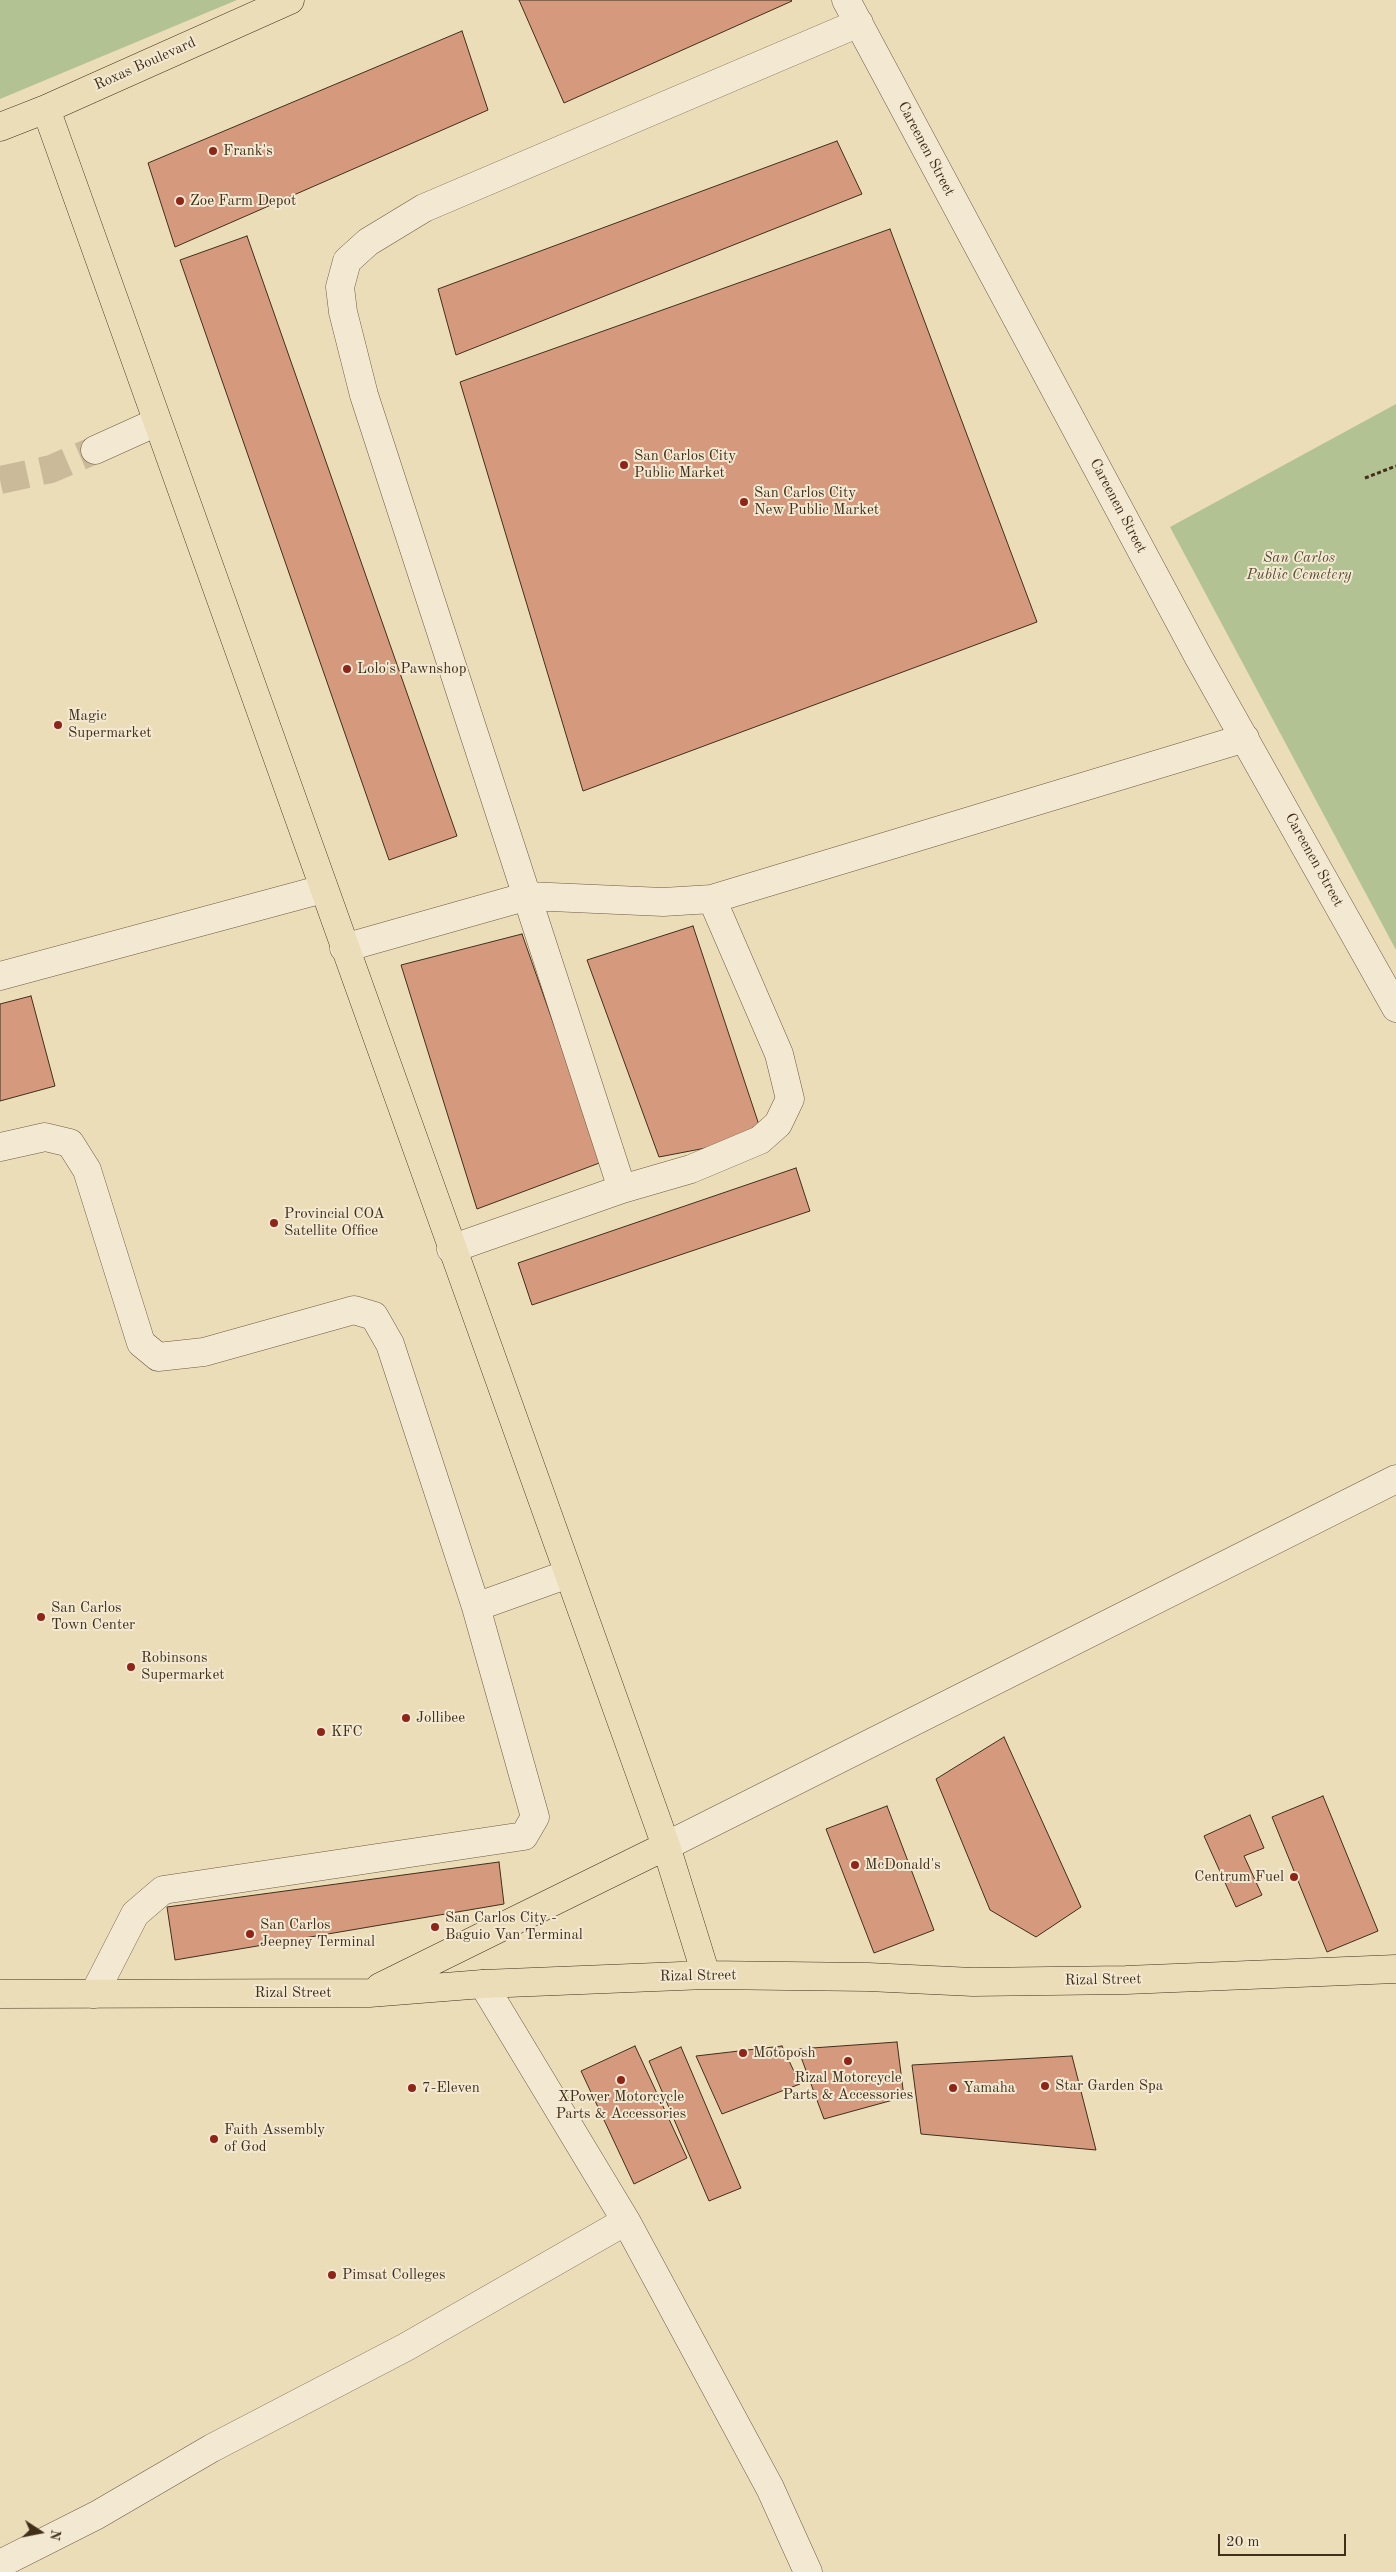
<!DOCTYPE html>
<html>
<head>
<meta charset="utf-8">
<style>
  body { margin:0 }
  #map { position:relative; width:1396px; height:2572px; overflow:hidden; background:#ecddb9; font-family:"Old Standard TT",serif }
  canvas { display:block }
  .north { position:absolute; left:15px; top:2507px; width:50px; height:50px; -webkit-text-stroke:4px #f3e9d2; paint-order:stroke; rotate:101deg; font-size:14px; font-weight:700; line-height:20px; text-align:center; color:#412f1a }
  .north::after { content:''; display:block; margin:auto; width:18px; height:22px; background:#412f1a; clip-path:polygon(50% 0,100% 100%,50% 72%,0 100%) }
  .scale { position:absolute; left:1218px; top:2534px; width:128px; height:22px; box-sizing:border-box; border:2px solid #412f1a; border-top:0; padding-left:6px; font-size:15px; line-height:18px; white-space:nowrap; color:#412f1a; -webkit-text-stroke:4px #f3e9d2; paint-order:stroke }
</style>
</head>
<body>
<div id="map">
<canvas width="1396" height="2572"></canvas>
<div class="north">N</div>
<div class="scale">20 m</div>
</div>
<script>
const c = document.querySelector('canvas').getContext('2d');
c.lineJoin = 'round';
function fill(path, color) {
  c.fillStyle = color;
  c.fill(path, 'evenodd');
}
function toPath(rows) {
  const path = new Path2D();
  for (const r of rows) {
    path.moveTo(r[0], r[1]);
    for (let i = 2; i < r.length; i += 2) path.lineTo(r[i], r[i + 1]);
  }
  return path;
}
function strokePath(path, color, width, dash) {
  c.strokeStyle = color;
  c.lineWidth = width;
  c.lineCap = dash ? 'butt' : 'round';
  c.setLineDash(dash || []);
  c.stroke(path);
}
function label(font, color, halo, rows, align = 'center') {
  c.font = font + ' "Old Standard TT",serif';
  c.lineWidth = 4;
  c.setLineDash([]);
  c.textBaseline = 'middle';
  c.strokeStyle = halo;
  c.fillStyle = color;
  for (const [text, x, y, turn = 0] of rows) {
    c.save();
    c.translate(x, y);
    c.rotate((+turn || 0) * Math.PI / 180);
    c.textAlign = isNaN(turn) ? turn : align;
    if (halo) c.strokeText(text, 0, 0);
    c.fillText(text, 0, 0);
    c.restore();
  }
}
const green = toPath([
  [0,0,237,0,0,99],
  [1396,404,1396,950,1170,527]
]);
const building = toPath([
  [519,0,791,0,792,1,564,103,519,0],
  [462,31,488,110,175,247,148,163,462,31],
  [837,141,862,194,456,355,438,289,837,141],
  [890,229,1037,622,583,791,460,382,890,229],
  [247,236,457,836,389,860,180,260,247,236],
  [693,926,763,1137,659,1157,587,960,693,926],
  [522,934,602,1162,477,1209,401,965,522,934],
  [31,996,55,1086,0,1101,0,1004,31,996],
  [796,1168,810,1211,532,1305,518,1263,796,1168],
  [1004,1737,1081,1907,1036,1937,990,1910,936,1779,1004,1737],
  [1323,1796,1378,1931,1327,1952,1272,1817,1323,1796],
  [887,1806,934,1930,874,1953,826,1829,887,1806],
  [1250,1815,1264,1848,1244,1856,1262,1895,1236,1907,1204,1836,1250,1815],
  [499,1862,504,1904,175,1960,167,1907,499,1862],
  [897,2042,904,2097,824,2119,798,2049,897,2042],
  [635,2046,687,2158,634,2184,581,2071,635,2046],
  [782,2046,800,2084,722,2114,696,2056,782,2046],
  [681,2047,741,2188,709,2201,649,2061,681,2047],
  [1072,2056,1096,2150,921,2134,912,2065,1072,2056]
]);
const minorTunnel = toPath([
  [0,480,51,469,95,450]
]);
const path = toPath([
  [1365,478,1396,466]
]);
const minor = toPath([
  [846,0,1199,658,1396,1008],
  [95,450,157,422],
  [344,948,528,896,663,902,712,899,1245,738],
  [0,976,323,889],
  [0,1147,45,1137,70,1143,87,1170,141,1343,158,1357,204,1352,354,1310,374,1316,390,1344,476,1607,535,1817,524,1836,163,1890,135,1914,94,1994],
  [622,1189,364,395,343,312,340,287,347,261,368,242,424,208,859,23],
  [451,1249,622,1189,691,1169,760,1140,778,1124,790,1099,779,1054,712,899],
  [476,1607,568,1574],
  [666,1846,1396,1479],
  [483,1984,626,2221,770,2488,808,2572],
  [0,2564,97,2515,212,2448,406,2347,626,2221]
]);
const major = toPath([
  [46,109,666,1846,706,1975],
  [0,127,46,109,290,0],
  [380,1987,666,1846],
  [0,1994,369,1993,483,1984,706,1975,868,1977,973,1982,1126,1980,1396,1969]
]);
const markers = [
  [213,151,5,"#8f2418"],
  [180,201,5,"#8f2418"],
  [624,465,5,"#8f2418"],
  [744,502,5,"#8f2418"],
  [347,669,5,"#8f2418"],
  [58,725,5,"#8f2418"],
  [274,1223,5,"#8f2418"],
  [41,1617,5,"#8f2418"],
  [131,1667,5,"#8f2418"],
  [406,1718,5,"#8f2418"],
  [321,1732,5,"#8f2418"],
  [855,1865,5,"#8f2418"],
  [1294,1877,5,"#8f2418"],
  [435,1927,5,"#8f2418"],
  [250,1934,5,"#8f2418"],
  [743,2053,5,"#8f2418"],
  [848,2061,5,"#8f2418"],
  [621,2080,5,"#8f2418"],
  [1045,2086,5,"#8f2418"],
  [412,2088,5,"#8f2418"],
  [953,2088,5,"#8f2418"],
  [214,2139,5,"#8f2418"],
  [332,2275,5,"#8f2418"]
];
const streetNames = [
  ["Roxas Boulevard",145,64,-24],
  ["Careenen Street",926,149,62],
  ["Careenen Street",1118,506,62],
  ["Careenen Street",1314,860,61],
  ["Rizal Street",698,1976,-1],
  ["Rizal Street",1103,1980,-1],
  ["Rizal Street",293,1993]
];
const poiNames = [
  ["Frank's",223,151],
  ["Zoe Farm Depot",190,201],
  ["San Carlos City",634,456],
  ["Public Market",634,473],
  ["San Carlos City",754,493],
  ["New Public Market",754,510],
  ["Lolo's Pawnshop",357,669],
  ["Magic",68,716],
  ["Supermarket",68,733],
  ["Provincial COA",284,1214],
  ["Satellite Office",284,1231],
  ["San Carlos",51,1608],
  ["Town Center",51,1625],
  ["Robinsons",141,1658],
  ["Supermarket",141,1675],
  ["Jollibee",416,1718],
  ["KFC",331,1732],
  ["McDonald's",865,1865],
  ["Centrum Fuel",1284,1877,"right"],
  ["San Carlos City -",445,1918],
  ["Baguio Van Terminal",445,1935],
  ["San Carlos",260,1925],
  ["Jeepney Terminal",260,1942],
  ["Motoposh",753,2053],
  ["Rizal Motorcycle",848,2078,"center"],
  ["Parts & Accessories",848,2095,"center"],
  ["Star Garden Spa",1055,2086],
  ["7-Eleven",422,2088],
  ["Yamaha",963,2088],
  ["XPower Motorcycle",621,2097,"center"],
  ["Parts & Accessories",621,2114,"center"],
  ["Faith Assembly",224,2130],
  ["of God",224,2147],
  ["Pimsat Colleges",342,2275]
];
const parkNames = [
  ["San Carlos",1299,558],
  ["Public Cemetery",1299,575]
];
fill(green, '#b3c292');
fill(building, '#d5997e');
strokePath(building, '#412f1a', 1);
strokePath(minorTunnel, '#caba99', 28, [28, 14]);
strokePath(minor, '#6c5a42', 29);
strokePath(major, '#412f1a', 29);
strokePath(path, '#412f1a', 3, [4, 2.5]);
strokePath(minor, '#f3e9d2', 28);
strokePath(major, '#ecddb9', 28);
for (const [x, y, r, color] of markers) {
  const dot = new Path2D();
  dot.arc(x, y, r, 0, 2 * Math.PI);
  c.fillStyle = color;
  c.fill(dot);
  strokePath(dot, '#f3e9d2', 2);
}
label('15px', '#412f1a', '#f3e9d2', streetNames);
label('15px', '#412f1a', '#f3e9d2', poiNames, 'left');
label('italic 15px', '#584c32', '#f3e9d2', parkNames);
</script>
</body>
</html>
